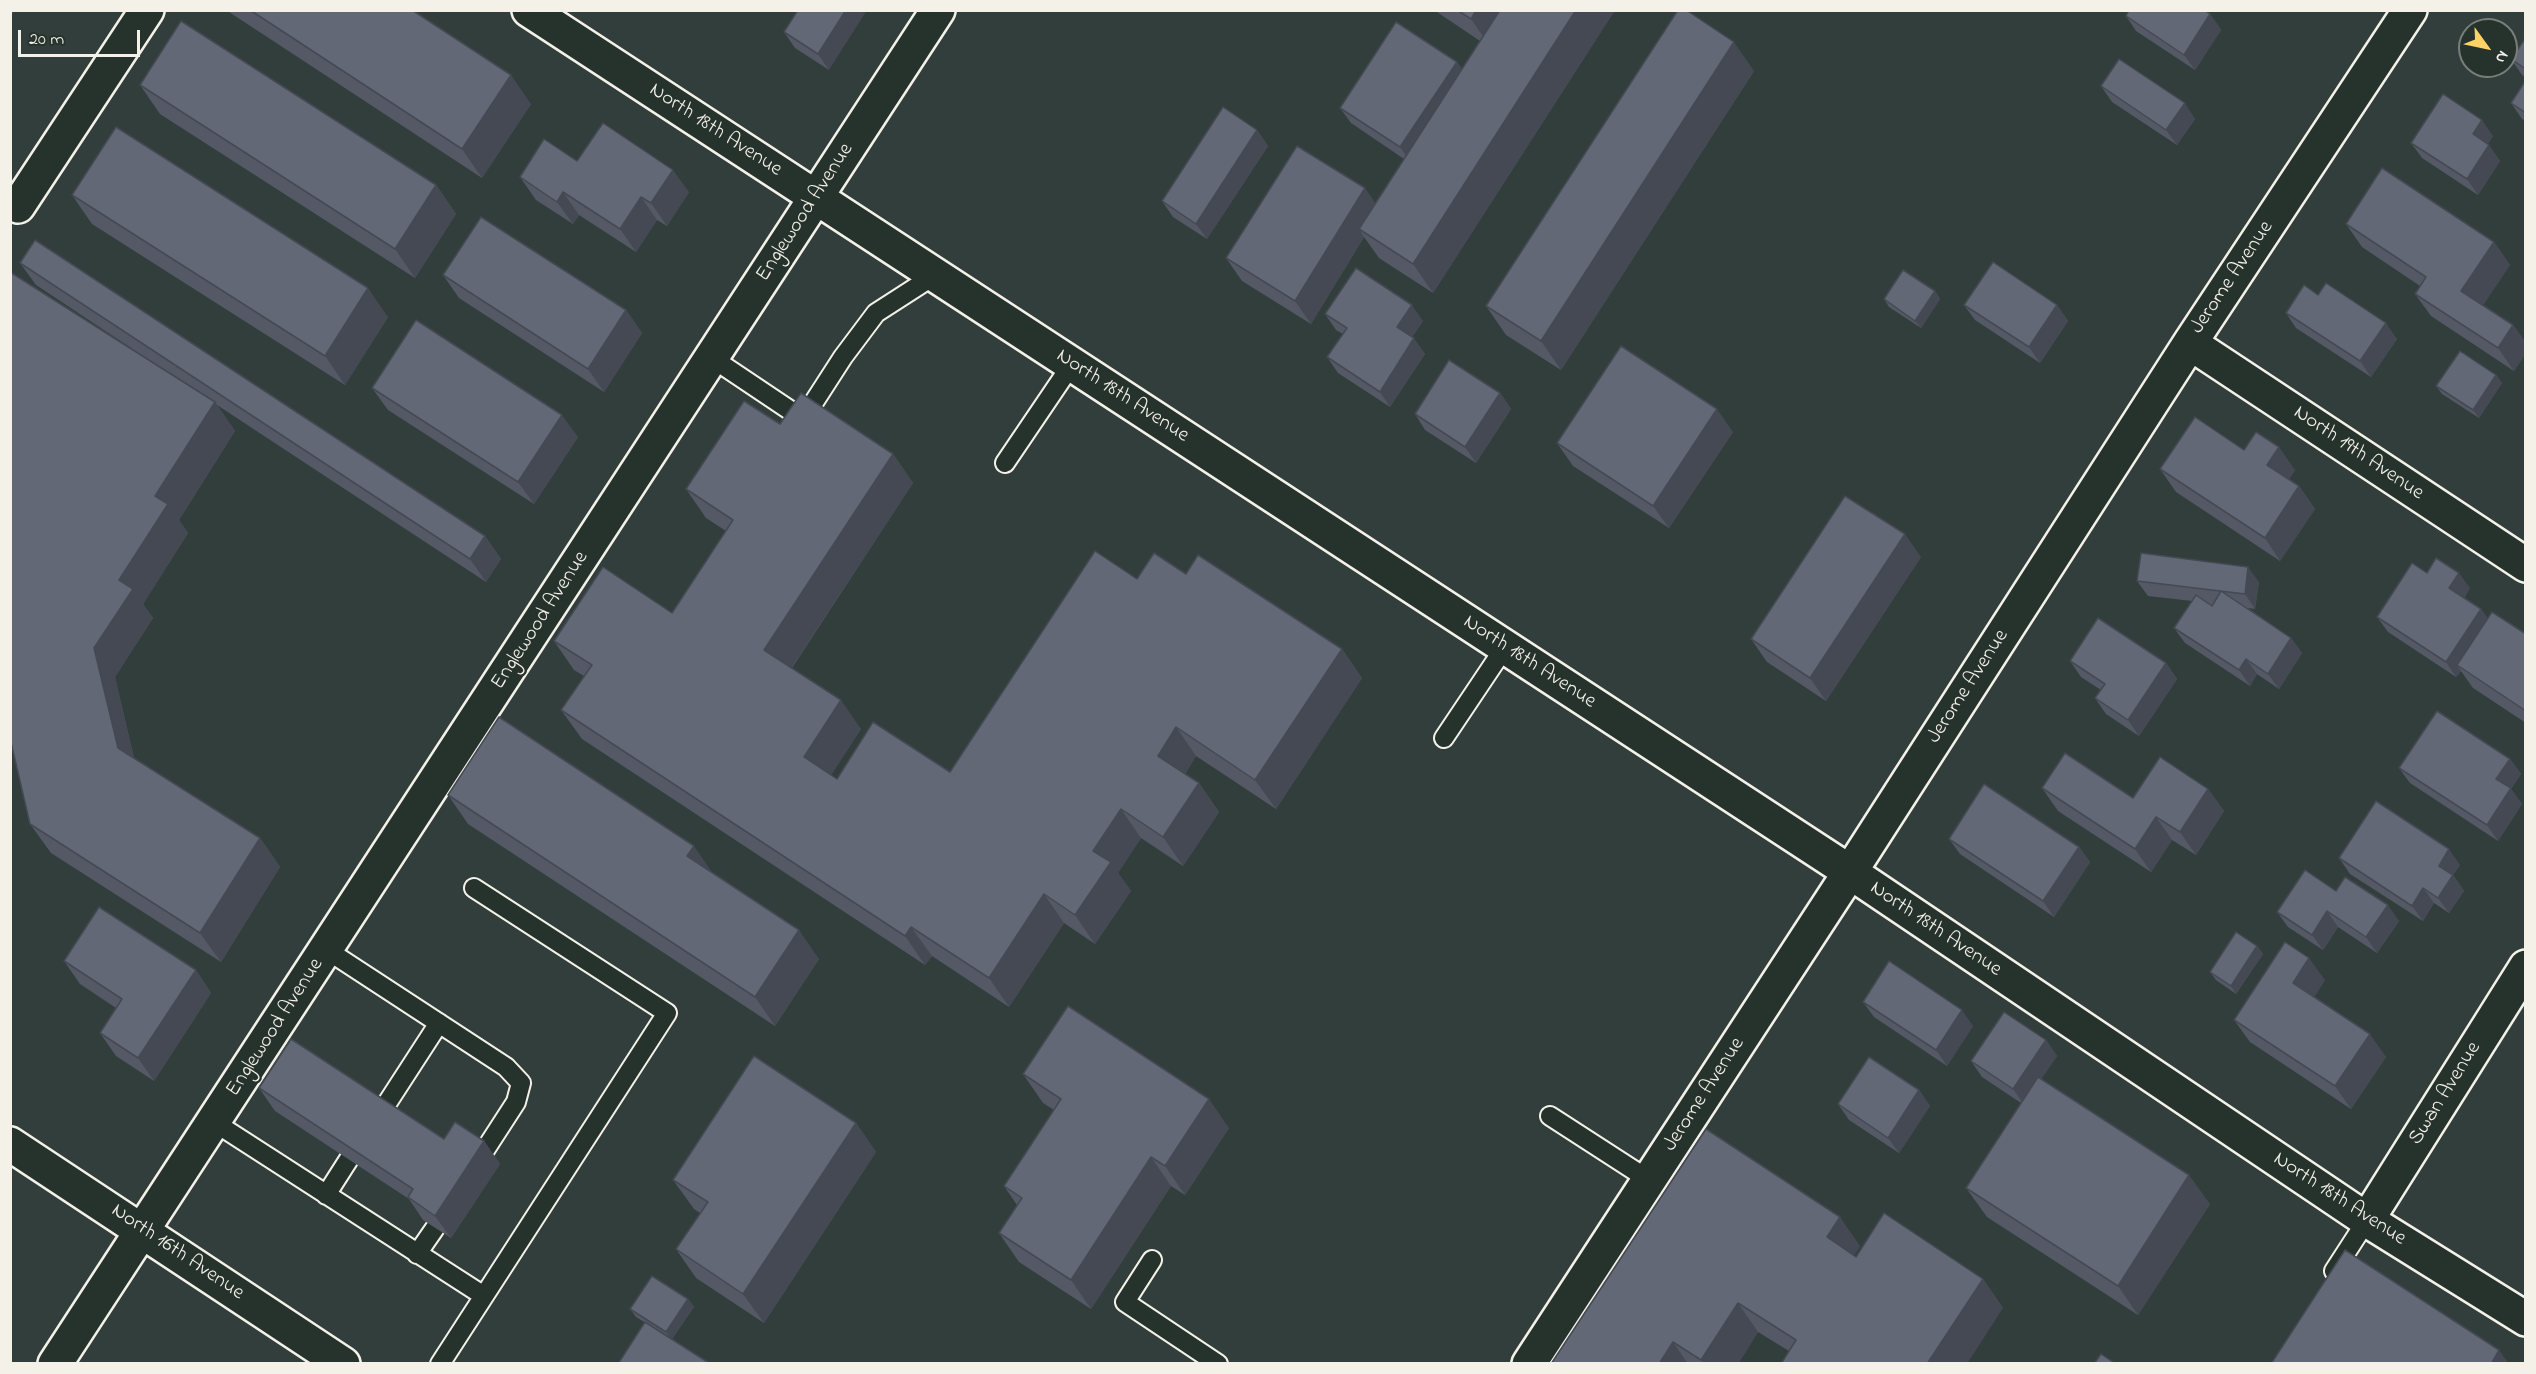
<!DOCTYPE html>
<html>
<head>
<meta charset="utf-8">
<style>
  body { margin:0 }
  #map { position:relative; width:2536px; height:1374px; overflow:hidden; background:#323e3c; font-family:"Indie Flower",sans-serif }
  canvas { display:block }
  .frame { position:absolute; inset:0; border:12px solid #f4f1e8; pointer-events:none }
  .north { position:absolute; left:2458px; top:18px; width:60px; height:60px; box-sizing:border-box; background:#26332d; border:2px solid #787f78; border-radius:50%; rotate:123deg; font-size:16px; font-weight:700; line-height:24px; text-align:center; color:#f4f1e8 }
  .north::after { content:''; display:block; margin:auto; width:21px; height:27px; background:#ffd166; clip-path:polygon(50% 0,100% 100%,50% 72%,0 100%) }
  .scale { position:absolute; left:18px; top:30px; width:122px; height:27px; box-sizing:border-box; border:3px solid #f4f1e8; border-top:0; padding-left:8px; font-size:18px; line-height:21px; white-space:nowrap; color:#f4f1e8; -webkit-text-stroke:4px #26332d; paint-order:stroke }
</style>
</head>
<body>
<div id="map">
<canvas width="2536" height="1374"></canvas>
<div class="frame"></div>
<div class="north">N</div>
<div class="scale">20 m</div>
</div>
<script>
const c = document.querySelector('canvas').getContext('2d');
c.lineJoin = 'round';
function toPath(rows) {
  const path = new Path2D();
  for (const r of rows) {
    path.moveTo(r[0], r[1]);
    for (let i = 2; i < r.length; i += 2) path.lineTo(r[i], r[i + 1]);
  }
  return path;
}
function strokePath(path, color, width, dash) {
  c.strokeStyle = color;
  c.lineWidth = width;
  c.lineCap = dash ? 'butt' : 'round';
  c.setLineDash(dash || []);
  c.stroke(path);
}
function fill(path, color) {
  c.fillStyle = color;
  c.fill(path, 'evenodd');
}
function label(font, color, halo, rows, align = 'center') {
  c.font = font + ' "Indie Flower",sans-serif';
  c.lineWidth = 4.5;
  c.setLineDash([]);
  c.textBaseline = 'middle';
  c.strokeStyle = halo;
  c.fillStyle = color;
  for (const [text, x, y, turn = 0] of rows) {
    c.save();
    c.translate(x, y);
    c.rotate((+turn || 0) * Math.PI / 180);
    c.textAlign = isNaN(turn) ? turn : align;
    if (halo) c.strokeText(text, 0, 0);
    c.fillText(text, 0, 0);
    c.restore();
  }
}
const lane = toPath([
  [712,358,803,419,843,357,876,313,935,275],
  [1005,463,1072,364],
  [1444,738,1505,647],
  [474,888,667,1013,484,1296],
  [327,950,506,1067,521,1083,516,1102,483,1153],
  [382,1111,439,1023],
  [1550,1116,1649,1180],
  [214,1122,484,1296,440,1364],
  [326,1195,349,1159],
  [417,1254,435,1228],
  [1152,1260,1125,1302,1218,1364],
  [2334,1271,2367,1220]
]);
const street = toPath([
  [529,10,1850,872,2367,1220,2526,1319],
  [18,206,147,10],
  [2190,343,2526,565],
  [2367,1220,2526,967],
  [55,1364,938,10],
  [1529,1364,1850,872,2190,343,2410,10]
]);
const primary = toPath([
  [10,1144,343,1364]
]);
const wall = toPath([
  [226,10,412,10,531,104,482,178],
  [798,10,829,70,795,48,784,32],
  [1435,10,1615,10,1433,293,1379,258,1364,237,1311,324,1242,281,1226,258,1375,203,1404,159,1351,123,1340,108,1457,62,1462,69,1480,41,1437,12],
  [2210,14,2221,30,2195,70,2136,31,2126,16],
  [2526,40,2526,77,2522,75,2511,59],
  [1754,71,1561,370,1506,335,1486,306],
  [2526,80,2526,121,2522,119,2511,103],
  [140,85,436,185,456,214,415,278,160,114],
  [2101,86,2195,119,2177,145,2112,102],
  [1257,130,1268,146,1207,239,1173,217,1162,201],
  [2493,136,2488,144,2500,161,2478,195,2422,158,2411,143],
  [577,161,689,192,667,226,657,220,636,252,579,215,573,224,536,200,520,177],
  [72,195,388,317,345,385,92,224],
  [2346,224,2494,242,2510,265,2483,305,2513,325,2526,343,2526,353,2514,371,2431,316,2415,294,2420,286,2362,247],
  [20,263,485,536,501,559,486,582,217,405,235,431,179,520,188,533,143,604,153,618,115,677,134,758,260,838,280,867,221,962,51,853,30,824,131,348,36,285],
  [443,275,626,310,642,333,604,392,459,298],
  [1935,291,1940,299,1921,328,1889,307,1884,299],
  [2318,295,2397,339,2371,377,2296,328,2286,313],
  [1964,305,2057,305,2068,321,2040,363,1975,320],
  [1325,314,1423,321,1412,337,1425,354,1390,407,1338,373,1327,357,1343,334,1336,330],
  [2496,375,2502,383,2479,418,2442,394,2436,386],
  [372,388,578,437,534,504,388,410],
  [1500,393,1511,409,1476,463,1425,430,1415,414],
  [780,424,893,454,913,483,792,668,861,729,831,775,837,779,950,772,1137,579,1186,574,1342,649,1362,678,1276,809,1196,756,1185,774,1199,783,1219,812,1183,866,1141,838,1118,873,1131,891,1095,944,1064,923,1009,1007,932,956,925,965,582,739,561,710,584,676,574,670,554,641,672,613,726,531,706,518,686,489],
  [1733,432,1669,528,1573,466,1557,443],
  [2244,450,2295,470,2289,479,2299,486,2315,509,2280,561,2176,492,2160,469],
  [1921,557,1826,701,1767,662,1751,639],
  [2427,573,2470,588,2464,598,2481,609,2488,619,2526,634,2526,723,2473,688,2461,671,2456,677,2388,632,2377,617],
  [2137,581,2259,582,2255,609,2248,608,2291,638,2302,653,2279,689,2257,674,2250,686,2185,643,2174,628,2192,601,2148,596],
  [2070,661,2166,663,2177,679,2139,736,2106,714,2095,698,2101,690,2081,677],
  [2510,759,2521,774,2511,789,2522,804,2498,841,2410,783,2399,768],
  [2042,788,2133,798,2208,789,2224,811,2196,855,2172,840,2151,872,2058,811],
  [448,795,714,874,819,959,775,1026,468,824],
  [1949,839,2079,847,2090,862,2054,917,1960,854],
  [2339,858,2460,865,2453,875,2464,891,2449,913,2434,903,2423,921,2350,874],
  [2336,891,2399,921,2377,953,2338,927,2323,950,2288,927,2277,912],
  [2257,946,2263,954,2236,994,2216,980,2210,972],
  [64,961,196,970,211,993,154,1081,116,1056,100,1033,116,1008,80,984],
  [2325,980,2314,997,2386,1057,2351,1109,2250,1042,2234,1020],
  [1863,1002,1973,1026,1947,1066,1874,1017],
  [2046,1040,2057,1056,2041,1079,2210,1204,2138,1315,1987,1217,1966,1188,2021,1103,1982,1077,1971,1061],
  [1023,1074,1229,1128,1185,1195,1171,1186,1091,1309,1019,1262,999,1233,1017,1205,1004,1186,1054,1110,1043,1103],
  [259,1088,444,1139,484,1141,500,1164,451,1238,423,1220,409,1199,275,1111],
  [1919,1090,1930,1106,1899,1153,1849,1120,1838,1104],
  [856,1123,876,1152,764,1323,696,1278,676,1249,700,1213,694,1209,673,1180],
  [1860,1246,1854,1255,1856,1257,1983,1279,2003,1308,1789,1351,1758,1332,1738,1364,1551,1364],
  [688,1299,694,1307,672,1339,636,1317,630,1309]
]);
const shadedWall = toPath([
  [10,10,15,10,10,18],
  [846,10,867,10,829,70,818,54],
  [1476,10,1516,10,1491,48,1471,19],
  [1576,10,1615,10,1433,293,1413,264],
  [2210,14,2221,30,2195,70,2184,55],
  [1734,42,1754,71,1561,370,1541,341],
  [1457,62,1468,78,1411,163,1400,147],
  [511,75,531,104,482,178,462,149],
  [2185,103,2195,119,2177,145,2166,130],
  [2482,120,2493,136,2484,150,2473,134],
  [1257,130,1268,146,1207,239,1196,224],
  [2489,145,2500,161,2478,195,2467,179],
  [673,170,689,192,667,226,651,203],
  [436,185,456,214,415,278,395,249],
  [1365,188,1381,211,1359,229,1364,237,1311,324,1295,301],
  [563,192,579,215,573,224,557,202],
  [641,197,657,220,636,252,620,229],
  [2494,242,2510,265,2477,314,2461,291],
  [368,288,388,317,345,385,325,356],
  [1935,291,1940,299,1921,328,1915,321],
  [1412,305,1423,321,1408,343,1397,327],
  [2057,305,2068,321,2040,363,2029,347],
  [626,310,642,333,604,392,588,369],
  [2386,323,2397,339,2371,377,2360,361],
  [2513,325,2526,343,2526,353,2514,371,2498,348],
  [1414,338,1425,354,1390,407,1380,392],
  [2496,375,2502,383,2479,418,2473,410],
  [1500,393,1511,409,1476,463,1465,447],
  [215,402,235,431,179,520,188,533,143,604,153,618,115,677,138,777,118,748,94,648,119,580,155,496],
  [1717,409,1733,432,1669,528,1653,506],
  [562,415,578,437,534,504,518,482],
  [2279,447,2295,470,2283,488,2267,465],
  [893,454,913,483,784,679,764,650],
  [2299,486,2315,509,2280,561,2265,538],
  [1905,534,1921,557,1826,701,1810,678],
  [485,536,501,559,486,582,470,559],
  [2248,567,2259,582,2255,609,2245,594],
  [2459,573,2470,588,2460,603,2449,588],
  [2481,609,2492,624,2457,665,2461,671,2456,677,2446,662],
  [2291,638,2302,653,2279,689,2268,674],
  [1342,649,1362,678,1276,809,1255,780],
  [2246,659,2257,674,2250,686,2239,670],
  [2166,663,2177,679,2139,736,2128,720],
  [841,700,861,729,824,786,804,757],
  [1176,727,1196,756,1178,785,1158,756],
  [2510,759,2521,774,2511,789,2522,804,2498,841,2487,825,2496,779],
  [1199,783,1219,812,1183,866,1163,837],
  [2208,789,2224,811,2196,855,2180,832],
  [1121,809,1141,838,1118,873,1131,891,1095,944,1075,915,1093,851],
  [2156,817,2172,840,2151,872,2135,849],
  [260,838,280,867,221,962,200,933],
  [694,846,714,875,687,856],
  [2079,847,2090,862,2054,917,2043,901],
  [2449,849,2460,865,2453,875,2464,891,2449,913,2438,898,2439,866],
  [2423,888,2434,903,2423,921,2412,906],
  [1044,894,1064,923,1009,1007,989,978],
  [2388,905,2399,921,2377,953,2366,937],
  [2327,911,2338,927,2323,950,2312,935],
  [911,927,932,956,925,965,905,936],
  [799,930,819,959,775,1026,755,997],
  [2257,946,2263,954,2236,994,2231,986],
  [2309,958,2325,980,2309,1006,2293,983],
  [196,970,211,993,154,1081,138,1058],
  [1962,1010,1973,1026,1947,1066,1936,1050],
  [2370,1034,2386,1057,2351,1109,2335,1086],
  [2046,1040,2057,1056,2024,1105,2013,1089],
  [1919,1090,1930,1106,1899,1153,1888,1138],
  [1209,1099,1229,1128,1185,1195,1165,1166],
  [856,1123,876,1152,764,1323,743,1294],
  [484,1141,500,1164,451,1238,435,1216],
  [1151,1157,1171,1186,1091,1309,1071,1280],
  [2189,1175,2210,1204,2138,1315,2118,1286],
  [1840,1217,1860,1246,1847,1266,1827,1237],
  [1983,1279,2003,1308,1967,1364,1927,1364],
  [688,1299,694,1307,671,1340,666,1332],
  [1738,1303,1758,1332,1738,1364,1704,1364,1701,1360],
  [1673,1342,1688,1364,1659,1364],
  [2499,1350,2509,1364,2491,1364]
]);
const building = toPath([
  [250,10,412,10,511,75,462,149,250,10],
  [798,10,846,10,818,54,784,32,798,10],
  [1457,10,1476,10,1471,19,1457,10],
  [1500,10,1576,10,1413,264,1359,229,1500,10],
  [1678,10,1686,10,1734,42,1541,341,1486,306,1678,10],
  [2129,10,2204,10,2210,14,2184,55,2126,16,2129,10],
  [181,21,436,185,395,249,140,85,181,21],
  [1396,22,1457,62,1400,147,1340,108,1396,22],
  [2525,39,2526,40,2526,69,2511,59,2525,39],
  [2119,59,2185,103,2166,130,2101,86,2119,59],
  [2526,80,2526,113,2511,103,2526,80],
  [2443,94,2482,120,2473,134,2489,145,2467,179,2411,143,2443,94],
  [1223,107,1257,130,1196,224,1162,201,1223,107],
  [603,123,673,170,651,203,641,197,620,229,563,192,557,202,520,177,544,139,577,161,603,123],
  [116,127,368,288,325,356,72,195,116,127],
  [1297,146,1365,188,1295,301,1226,258,1297,146],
  [2382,168,2494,242,2461,291,2513,325,2498,348,2415,294,2426,277,2346,224,2382,168],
  [481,217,626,310,588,369,443,275,481,217],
  [35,240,485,536,470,559,20,263,35,240],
  [1993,262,2057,305,2029,347,1964,305,1993,262],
  [1356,268,1412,305,1397,327,1414,338,1380,392,1327,357,1347,328,1325,314,1356,268],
  [1903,270,1935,291,1915,321,1884,299,1903,270],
  [10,272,215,402,155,496,168,504,119,580,133,589,94,648,118,748,260,838,200,933,30,824,10,738,10,272],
  [2326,283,2386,323,2360,361,2286,313,2304,285,2318,295,2326,283],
  [416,320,562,415,518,482,372,388,416,320],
  [1621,346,1717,409,1653,506,1557,443,1621,346],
  [2460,351,2496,375,2473,410,2436,386,2460,351],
  [1449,360,1500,393,1465,447,1415,414,1449,360],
  [801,393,893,454,764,650,841,700,804,757,837,779,873,722,950,772,1095,551,1137,579,1154,553,1186,574,1198,555,1342,649,1255,780,1176,727,1158,756,1199,783,1163,837,1121,809,1093,851,1111,862,1075,915,1044,894,989,978,911,927,905,936,561,710,592,665,554,641,603,567,672,613,733,520,686,489,744,401,780,424,801,393],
  [2195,417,2244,450,2256,432,2279,447,2267,465,2299,486,2265,538,2160,469,2195,417],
  [1845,496,1905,534,1810,678,1751,639,1845,496],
  [2141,553,2248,567,2245,594,2137,581,2141,553],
  [2436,558,2459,573,2449,588,2481,609,2446,662,2377,617,2412,563,2427,573,2436,558],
  [2221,591,2291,638,2268,674,2246,659,2239,670,2174,628,2196,595,2212,606,2221,591],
  [2492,612,2526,634,2526,711,2457,665,2492,612],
  [2098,618,2166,663,2128,720,2095,698,2105,684,2070,661,2098,618],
  [2437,711,2510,759,2496,779,2511,788,2487,825,2399,768,2437,711],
  [499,717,694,846,687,856,799,930,755,997,448,795,499,717],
  [2065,753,2133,798,2160,757,2208,789,2180,832,2156,817,2135,849,2042,788,2065,753],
  [1984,784,2079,847,2043,901,1949,839,1984,784],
  [2376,801,2449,849,2439,866,2453,875,2438,898,2423,888,2412,906,2339,858,2376,801],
  [2305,870,2336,891,2345,877,2388,905,2366,937,2327,911,2312,935,2277,912,2305,870],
  [99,907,196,970,138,1058,100,1033,122,999,64,961,99,907],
  [2236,932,2257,946,2231,986,2210,972,2236,932],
  [2285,942,2309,958,2293,983,2370,1034,2335,1086,2234,1020,2285,942],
  [1889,961,1962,1010,1936,1050,1863,1002,1889,961],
  [1068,1006,1209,1099,1165,1166,1151,1157,1071,1280,999,1233,1022,1198,1004,1186,1061,1099,1023,1074,1068,1006],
  [2004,1012,2046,1040,2013,1089,1971,1061,2004,1012],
  [291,1039,444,1139,455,1122,484,1141,435,1216,408,1197,413,1189,259,1088,291,1039],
  [754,1056,856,1123,743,1294,676,1249,708,1202,673,1180,754,1056],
  [1869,1057,1919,1090,1888,1138,1838,1104,1869,1057],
  [2038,1077,2189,1175,2118,1286,1966,1188,2038,1077],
  [1706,1129,1840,1217,1827,1237,1856,1257,1884,1213,1983,1279,1927,1364,1781,1364,1796,1340,1738,1303,1701,1360,1673,1342,1659,1364,1551,1364,1706,1129],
  [2345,1250,2499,1350,2491,1364,2271,1364,2345,1250],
  [652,1276,688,1299,666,1332,630,1309,652,1276],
  [645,1322,709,1363,618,1364,645,1322],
  [2101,1354,2116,1364,2094,1364,2101,1354]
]);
const streetNames = [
  ["North 18th Avenue",715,131,33],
  ["Englewood Avenue",806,213,-57],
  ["Jerome Avenue",2233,278,-56],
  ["North 18th Avenue",1122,397,33],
  ["North 19th Avenue",2358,454,34],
  ["Englewood Avenue",541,621,-57],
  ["North 18th Avenue",1529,663,33],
  ["Jerome Avenue",1969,687,-57],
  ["North 18th Avenue",1935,930,34],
  ["Englewood Avenue",276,1028,-57],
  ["Swan Avenue",2446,1094,-58],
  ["Jerome Avenue",1705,1095,-57],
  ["North 18th Avenue",2339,1200,33],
  ["North 16th Avenue",177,1253,34]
];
strokePath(lane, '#f4f1e8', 22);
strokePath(street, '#f4f1e8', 38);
strokePath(primary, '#f4f1e8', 38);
strokePath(lane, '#26332d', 18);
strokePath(street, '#26332d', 33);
strokePath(primary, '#26332d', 33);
fill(wall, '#545965');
fill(shadedWall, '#454953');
fill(building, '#626876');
strokePath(building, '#454953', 1.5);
label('21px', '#f4f1e8', '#26332d', streetNames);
</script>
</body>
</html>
